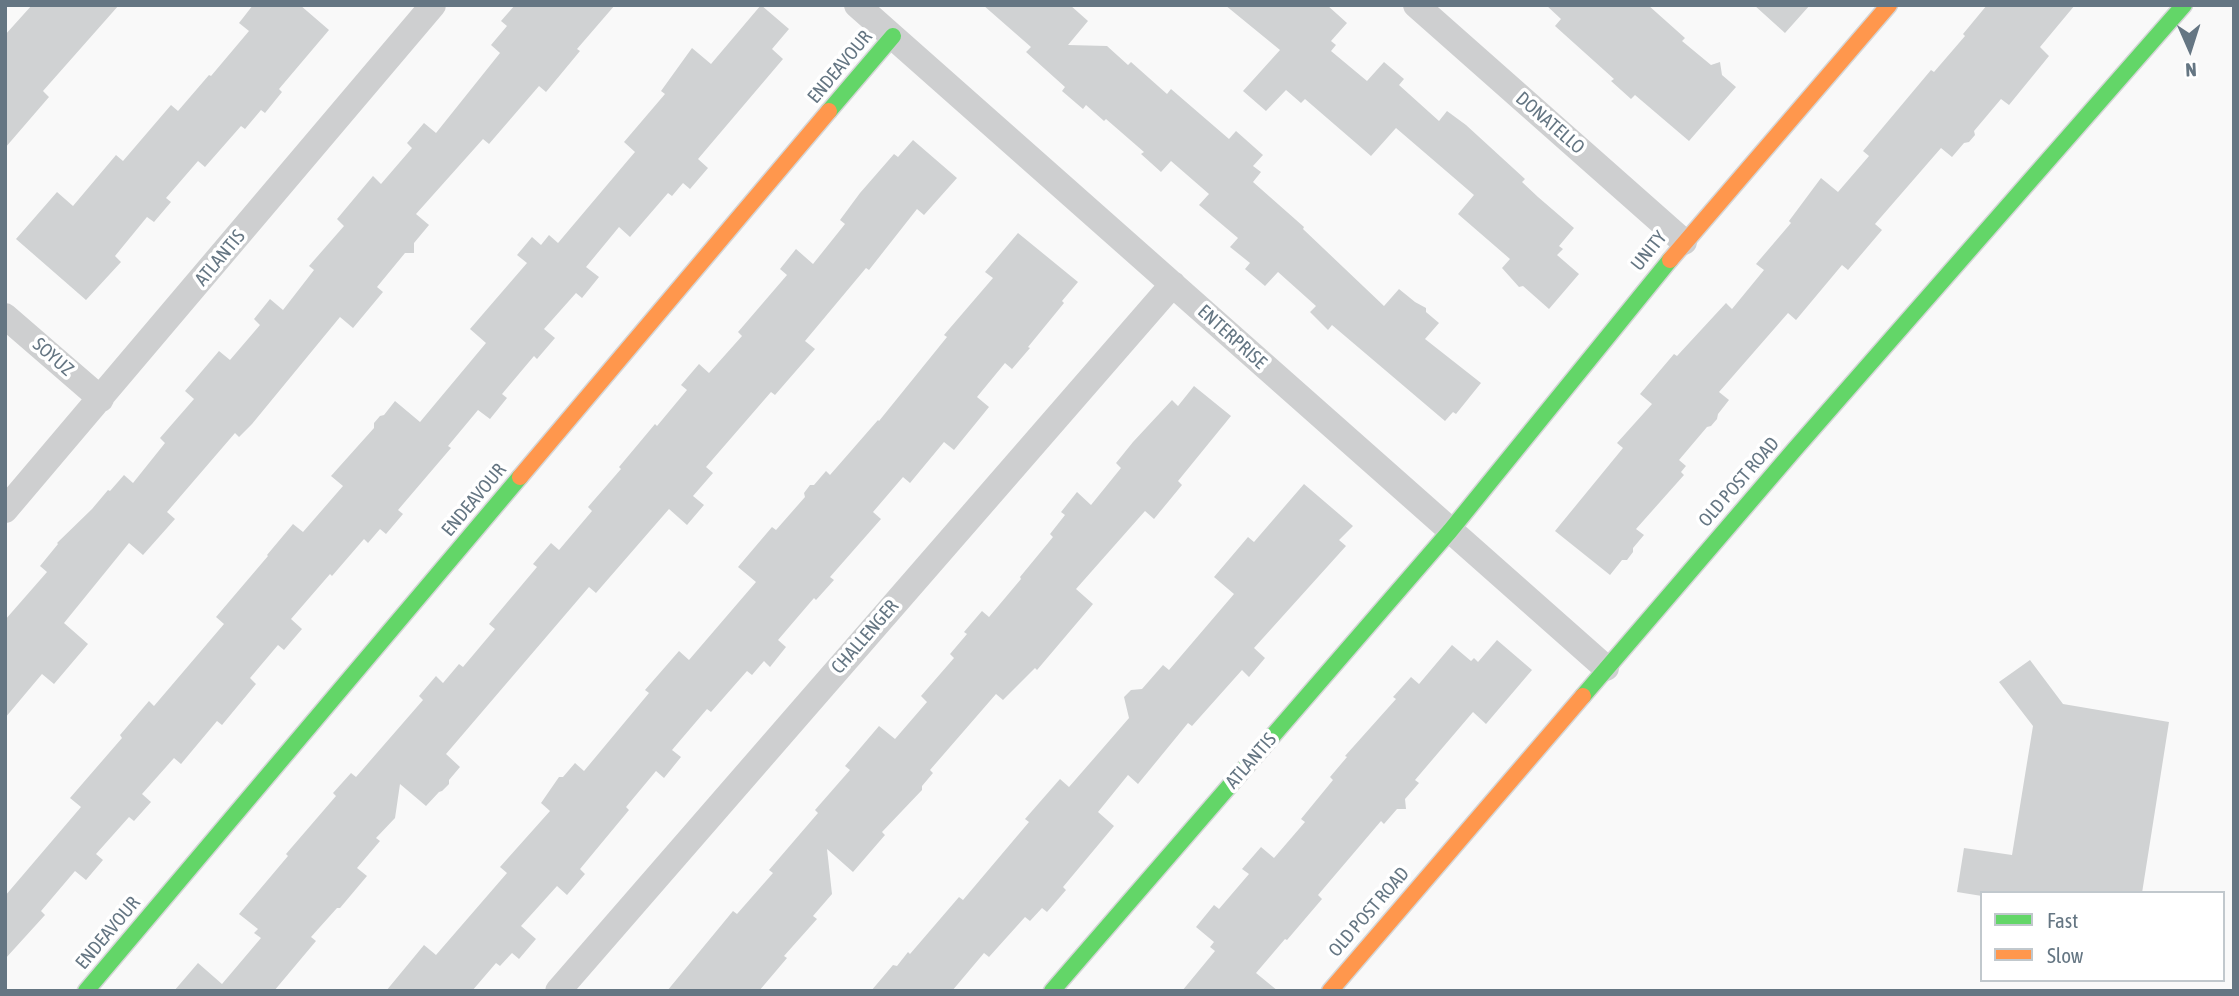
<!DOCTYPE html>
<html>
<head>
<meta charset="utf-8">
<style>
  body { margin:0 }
  #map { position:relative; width:2239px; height:996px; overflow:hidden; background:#f9f9f9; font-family:"Asap Condensed",sans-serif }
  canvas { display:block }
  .frame { position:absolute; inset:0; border:7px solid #657683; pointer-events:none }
  .legend { position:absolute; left:1980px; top:891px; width:245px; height:91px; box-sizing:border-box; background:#fff; border:2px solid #c1c8cd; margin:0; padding:9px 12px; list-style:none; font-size:21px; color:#657683 }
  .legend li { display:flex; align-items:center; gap:14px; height:35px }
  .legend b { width:35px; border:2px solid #c1c8cd }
  .north { position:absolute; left:2155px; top:14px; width:70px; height:70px; -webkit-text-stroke:5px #fff; paint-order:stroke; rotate:177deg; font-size:19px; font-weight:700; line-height:28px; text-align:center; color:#657683 }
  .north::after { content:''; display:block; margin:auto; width:24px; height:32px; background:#657683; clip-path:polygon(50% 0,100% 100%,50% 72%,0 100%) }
</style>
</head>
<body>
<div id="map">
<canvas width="2239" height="996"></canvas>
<div class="frame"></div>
<ul class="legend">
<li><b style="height:9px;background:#63d668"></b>Fast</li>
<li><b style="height:9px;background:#ff974d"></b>Slow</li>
</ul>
<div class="north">N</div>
</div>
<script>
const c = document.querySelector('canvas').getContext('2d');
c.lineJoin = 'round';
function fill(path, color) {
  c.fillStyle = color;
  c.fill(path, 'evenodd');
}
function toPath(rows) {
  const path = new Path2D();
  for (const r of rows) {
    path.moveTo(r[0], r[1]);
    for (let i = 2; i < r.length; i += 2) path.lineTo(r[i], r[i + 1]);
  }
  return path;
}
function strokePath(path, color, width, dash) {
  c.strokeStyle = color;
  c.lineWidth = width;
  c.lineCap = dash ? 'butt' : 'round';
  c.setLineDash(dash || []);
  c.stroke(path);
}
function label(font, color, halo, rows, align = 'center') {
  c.font = font + ' "Asap Condensed",sans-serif';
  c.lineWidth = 7;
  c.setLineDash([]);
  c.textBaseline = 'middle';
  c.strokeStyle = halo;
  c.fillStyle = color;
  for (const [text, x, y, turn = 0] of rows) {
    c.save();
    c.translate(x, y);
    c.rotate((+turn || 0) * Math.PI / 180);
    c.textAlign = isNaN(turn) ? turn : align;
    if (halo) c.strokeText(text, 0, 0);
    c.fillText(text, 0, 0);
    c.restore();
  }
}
const building = toPath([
  [32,5,119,5,43,91,49,97,5,148,5,35],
  [253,5,300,5,329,30,279,89,282,92,265,113,261,110,245,129,241,126,205,167,198,161,166,198,171,202,154,222,147,217,115,256,121,262,86,300,16,239,57,192,73,206,116,155,123,161,171,105,178,111,209,75,211,76,249,31,239,23],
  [515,5,615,5,577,49,580,51,546,92,539,86,489,144,483,139,416,214,429,225,414,243,414,253,405,253,377,287,383,292,353,328,340,317,252,424,239,437,235,433,167,512,175,519,143,555,129,543,64,623,88,644,54,684,42,674,5,718,5,620,47,572,40,566,58,544,57,543,92,509,108,490,110,491,124,475,133,483,165,443,160,438,194,399,185,391,219,351,230,360,260,325,254,319,270,299,283,310,314,270,309,266,344,226,337,219,373,176,381,184,412,148,407,143,424,123,436,133,500,53,491,45,507,26,501,21],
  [761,5,789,29,772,49,783,59,698,159,708,168,690,189,683,183,672,196,668,193,630,237,619,227,586,267,599,277,582,298,576,293,544,329,555,338,537,359,534,356,502,394,507,398,490,419,478,410,448,446,451,448,398,510,403,514,386,534,380,529,368,543,364,539,332,576,330,574,291,619,302,629,284,650,278,645,250,678,256,684,222,725,217,721,181,764,174,758,142,794,151,802,134,821,129,817,96,854,103,860,86,880,75,871,41,911,45,915,5,959,5,896,81,807,70,798,122,738,120,735,149,701,154,706,224,624,216,617,268,556,267,555,293,524,303,532,343,486,331,476,374,428,374,423,380,416,384,415,395,401,420,422,486,343,470,329,527,263,517,255,532,237,541,245,549,235,558,243,629,159,635,152,624,142,665,94,661,91,692,48,711,64],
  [983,5,1070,5,1088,21,1068,45,1107,46,1128,65,1131,62,1167,94,1171,89,1229,139,1236,131,1263,155,1253,166,1261,172,1253,182,1304,227,1303,229,1384,306,1399,289,1415,302,1426,308,1426,312,1439,323,1425,339,1481,383,1456,414,1453,412,1445,421,1332,325,1328,330,1310,312,1316,306,1278,272,1265,286,1245,269,1250,263,1230,247,1238,238,1199,205,1209,194,1171,161,1161,172,1141,154,1144,152,1106,119,1104,121,1086,105,1083,109,1062,91,1065,87,1026,52,1031,47],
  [1225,5,1327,5,1347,23,1331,41,1336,45,1331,51,1367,81,1384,62,1404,79,1399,85,1439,121,1447,111,1466,125,1525,179,1522,182,1538,197,1574,228,1559,246,1563,249,1557,255,1579,274,1549,309,1523,286,1519,287,1502,268,1510,259,1458,214,1474,195,1396,128,1371,156,1305,99,1301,103,1286,90,1266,111,1243,91,1280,50],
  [1546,5,1648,5,1685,38,1682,41,1711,65,1720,62,1722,75,1736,87,1689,141,1635,95,1631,99,1611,81,1614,79,1555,26,1561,19],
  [1754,5,1810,5,1785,33],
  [1987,5,2075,5,2040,47,2049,56,2009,105,2001,99,1974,131,1975,135,1969,142,1964,143,1952,157,1941,148,1875,224,1882,230,1848,270,1842,265,1796,320,1788,313,1719,392,1729,400,1718,414,1717,419,1711,426,1707,427,1679,460,1686,466,1681,472,1684,475,1636,529,1644,535,1633,548,1633,552,1627,560,1622,560,1610,575,1555,531,1623,448,1617,443,1652,404,1640,394,1674,354,1677,356,1726,303,1732,309,1764,270,1756,264,1791,223,1789,221,1821,178,1838,192,1869,156,1863,151,1931,70,1934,72,1965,36,1963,34],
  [913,140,957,178,924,215,917,209,869,270,866,268,805,341,815,349,775,395,771,392,706,467,713,473,693,496,704,505,687,525,669,509,596,593,589,587,446,754,460,767,449,780,449,784,442,791,439,792,426,806,400,784,395,818,376,838,380,841,357,868,367,876,340,908,337,908,311,937,316,941,274,991,174,991,198,963,222,984,261,938,254,933,258,929,239,914,288,856,286,854,336,796,333,793,351,773,356,777,423,700,419,696,436,676,443,683,459,664,463,667,495,629,489,624,537,567,533,564,551,543,559,550,592,511,588,507,621,469,619,467,655,424,657,426,687,390,681,385,699,364,709,373,742,336,738,332,787,275,780,269,796,249,813,264,845,224,840,220,860,193,894,154,898,157],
  [1018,233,1078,282,1062,301,1064,303,1028,347,1030,348,1012,369,1005,363,977,397,989,407,954,450,944,442,910,483,903,477,873,512,881,519,830,577,834,580,816,600,814,598,778,640,786,647,770,667,764,661,752,675,747,671,711,712,707,709,672,750,681,757,664,778,656,771,626,807,629,810,580,869,585,874,567,895,557,886,521,926,536,939,519,959,512,953,500,966,496,963,472,991,386,991,424,945,436,955,507,873,500,867,550,811,541,803,559,777,563,777,575,763,584,771,649,693,645,690,679,651,689,660,756,582,738,567,772,527,776,530,805,497,804,493,810,485,814,485,826,471,830,475,878,420,879,421,947,337,944,335,993,278,985,272],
  [1194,386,1231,416,1178,481,1182,485,1154,519,1145,511,1076,589,1093,604,1037,670,1035,668,1003,700,996,694,930,770,933,773,922,786,922,790,882,832,885,835,853,872,827,849,832,894,813,916,817,919,784,956,787,958,759,991,667,991,733,911,737,914,773,873,769,870,818,813,815,810,850,770,845,766,879,726,895,739,927,702,921,696,954,658,950,654,967,634,964,632,982,611,989,617,1021,579,1020,577,1053,537,1050,534,1065,515,1061,512,1077,492,1091,505,1121,468,1116,463,1133,442,1172,400,1178,406],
  [1304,484,1353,526,1339,540,1346,546,1254,648,1265,658,1249,677,1242,670,1192,726,1188,723,1138,784,1128,775,1098,812,1114,826,1063,887,1066,890,1047,912,1042,908,1030,921,1025,917,989,957,984,953,952,991,871,991,893,965,897,966,908,952,910,954,959,897,963,900,1029,822,1025,819,1060,779,1069,787,1103,748,1129,718,1124,697,1131,690,1142,689,1163,665,1169,670,1234,594,1214,577,1248,537,1254,542],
  [1497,640,1532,670,1486,724,1473,712,1415,780,1419,783,1405,799,1406,809,1397,809,1384,824,1381,821,1318,895,1322,899,1287,940,1285,939,1256,973,1278,991,1182,991,1215,951,1210,947,1214,942,1196,927,1214,905,1219,909,1249,874,1242,869,1261,847,1274,858,1305,822,1301,819,1333,780,1330,777,1347,757,1345,756,1396,699,1393,697,1411,677,1419,684,1452,645,1471,661,1474,658,1478,662],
  [2030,660,2063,704,2169,722,2142,893,1982,893,1982,896,1957,892,1964,848,2012,855,2033,726,1999,682]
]);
const street = toPath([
  [857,5,1606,668],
  [1416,5,1684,242],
  [5,316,101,399],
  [5,510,433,5],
  [558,991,1173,284]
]);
const fast = toPath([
  [829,111,893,36],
  [1583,696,1795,449,2184,5],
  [86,991,520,477],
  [1052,991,1450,531,1670,260]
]);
const slow = toPath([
  [1670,260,1889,5],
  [520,477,829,111],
  [1330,991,1583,696]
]);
const streetNames = [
  ["ENDEAVOUR",840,67,-50],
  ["DONATELLO",1550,123,41],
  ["UNITY",1649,251,-51],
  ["ATLANTIS",220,258,-50],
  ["ENTERPRISE",1232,337,42],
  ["SOYUZ",53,357,41],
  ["OLD POST ROAD",1739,482,-49],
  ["ENDEAVOUR",474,500,-50],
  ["CHALLENGER",865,637,-49],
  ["ATLANTIS",1251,761,-49],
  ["OLD POST ROAD",1369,912,-49],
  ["ENDEAVOUR",108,933,-50]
];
fill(building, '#d0d2d3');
strokePath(fast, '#d5d6d7', 19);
strokePath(slow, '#d5d6d7', 19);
strokePath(street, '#cecfd0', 26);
strokePath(fast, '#63d668', 16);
strokePath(slow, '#ff974d', 16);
label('19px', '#657683', '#fff', streetNames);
</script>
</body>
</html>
